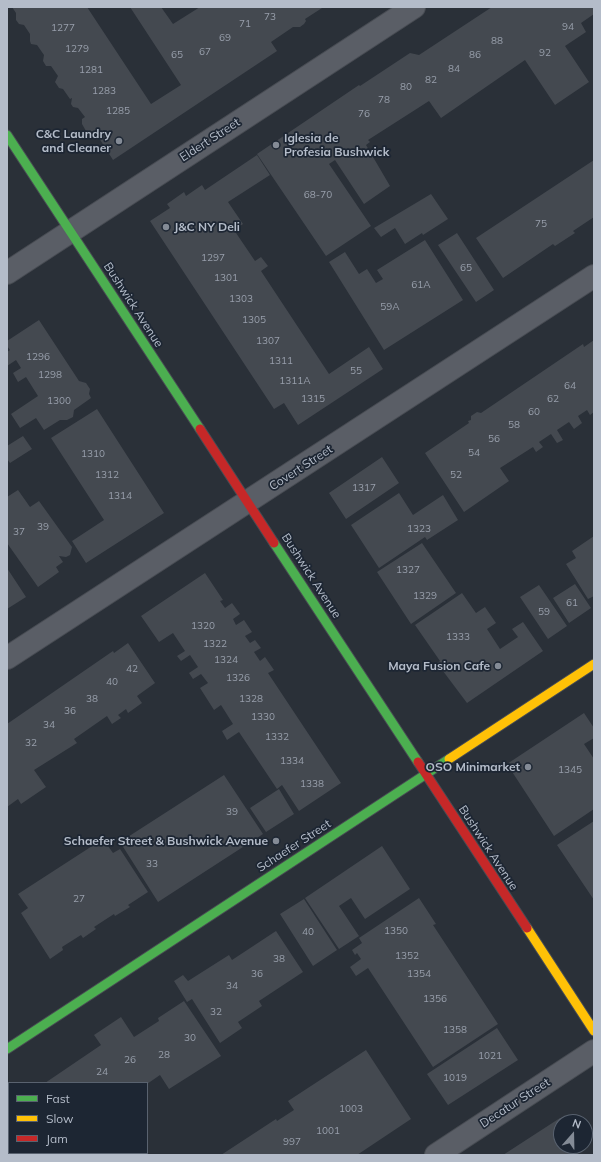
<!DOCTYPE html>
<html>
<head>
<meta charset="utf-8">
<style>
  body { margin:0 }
  #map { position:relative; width:601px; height:1162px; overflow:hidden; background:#2a3038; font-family:Mulish,sans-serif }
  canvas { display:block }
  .frame { position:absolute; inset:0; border:8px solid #b4bcc9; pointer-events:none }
  .legend { position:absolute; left:8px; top:1082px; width:140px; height:72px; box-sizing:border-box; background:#1d2633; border:1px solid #59626f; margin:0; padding:5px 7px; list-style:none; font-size:12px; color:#b4bcc9 }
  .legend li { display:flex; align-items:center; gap:8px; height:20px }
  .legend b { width:20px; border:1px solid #59626f }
  .north { position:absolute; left:553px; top:1114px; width:40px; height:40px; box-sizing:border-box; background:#1d2633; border:1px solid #59626f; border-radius:50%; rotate:20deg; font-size:11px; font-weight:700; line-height:16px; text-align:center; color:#b4bcc9 }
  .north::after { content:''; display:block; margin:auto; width:14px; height:18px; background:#848b96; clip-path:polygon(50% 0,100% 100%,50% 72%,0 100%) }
</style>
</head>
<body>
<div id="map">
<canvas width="601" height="1162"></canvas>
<div class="frame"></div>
<ul class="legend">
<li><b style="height:5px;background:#4caf50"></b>Fast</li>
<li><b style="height:5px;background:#ffc107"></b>Slow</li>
<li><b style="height:5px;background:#c62828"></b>Jam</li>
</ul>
<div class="north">N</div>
</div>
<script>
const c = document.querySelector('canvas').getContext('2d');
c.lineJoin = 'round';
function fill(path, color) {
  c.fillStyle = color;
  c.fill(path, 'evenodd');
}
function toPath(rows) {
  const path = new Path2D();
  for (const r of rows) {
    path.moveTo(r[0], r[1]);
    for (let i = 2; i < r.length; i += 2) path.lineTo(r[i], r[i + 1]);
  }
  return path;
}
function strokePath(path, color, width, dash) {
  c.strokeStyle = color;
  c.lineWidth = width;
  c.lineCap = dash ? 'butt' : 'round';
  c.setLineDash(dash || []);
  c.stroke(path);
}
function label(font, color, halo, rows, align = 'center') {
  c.font = font + ' Mulish,sans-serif';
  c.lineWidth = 3.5;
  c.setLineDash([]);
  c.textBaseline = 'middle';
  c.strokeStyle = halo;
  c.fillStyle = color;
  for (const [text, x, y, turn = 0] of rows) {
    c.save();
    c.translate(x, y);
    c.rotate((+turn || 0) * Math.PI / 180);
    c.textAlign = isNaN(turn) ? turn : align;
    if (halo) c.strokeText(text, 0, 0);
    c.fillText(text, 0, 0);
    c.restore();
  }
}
const building = toPath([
  [12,7,87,7,151,104,181,85,130,7,161,7,173,24,200,7,330,7,322,8,305,19,306,21,304,24,300,27,293,27,271,42,277,51,113,160,99,138,97,140,91,131,86,131,82,124,82,119,85,117,78,108,73,107,71,104,72,98,70,99,63,89,59,88,55,82,58,76,51,66,46,66,43,61,44,55,37,45,31,44,30,41,30,34,24,25,19,24,16,20,16,13],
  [492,7,594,7,594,14,581,23,586,32,565,46,589,82,555,105,525,60,441,118,429,101,368,140,370,142,366,145,390,186,364,204,335,160,329,164,371,226,326,256,257,154,359,85,360,86,410,53,419,55],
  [257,155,270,175,228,202,243,224,234,230,255,261,261,257,268,266,261,271,329,374,369,347,383,369,298,425,284,403,274,409,150,221,170,208,167,204,184,192,186,196,202,185,205,190],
  [594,160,594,217,573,231,575,233,555,246,553,244,503,278,476,238],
  [431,194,448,219,423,235,422,233,405,244,395,228,381,237,374,228],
  [457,233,494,290,476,302,438,245],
  [425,240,463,300,384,350,329,262,345,252,359,274,367,269,376,283,383,279,377,270],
  [39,320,79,381,86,383,90,389,89,394,91,398,74,410,73,417,67,420,60,420,44,430,36,418,20,428,11,414,38,396,26,377,18,382,13,373,21,368,16,360,7,366,7,352,10,350,7,346,7,341],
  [594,340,594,412,590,415,587,410,578,416,582,423,574,429,569,422,557,430,563,440,557,443,551,434,539,442,543,447,536,452,533,447,500,468,509,481,464,512,425,453,469,423,468,421,471,420,471,416,477,412,481,413,583,344,584,347],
  [97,409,164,513,86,563,72,541,104,520,51,438],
  [23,436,32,449,10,463,7,459,7,446],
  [382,457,399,483,346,519,329,493],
  [18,490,30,507,39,501,72,547,70,555,66,557,59,556,63,562,56,567,59,572,38,587,7,543,7,497],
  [399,493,413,515,443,495,458,520,427,540,425,537,379,568,351,525],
  [594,536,594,596,588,599,566,564,576,558,572,551],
  [422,543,456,593,411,624,377,572],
  [7,568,26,597,7,609],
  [205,573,223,600,220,601,225,608,232,603,240,614,233,619,236,625,244,620,252,632,245,636,250,643,255,640,261,648,254,652,260,661,265,657,274,670,268,673,341,783,299,811,282,785,277,789,239,732,227,740,222,731,233,724,221,705,214,710,200,688,208,683,201,674,193,679,189,673,198,667,190,655,181,661,177,656,185,651,173,633,159,642,141,616],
  [575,584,591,608,569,623,553,598],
  [539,585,567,626,548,639,520,597],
  [462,593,476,613,485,607,496,623,487,629,500,649,518,637,512,629,523,622,543,651,467,703,437,663,440,661,415,625],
  [128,643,155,683,137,696,142,703,128,713,126,709,118,715,121,718,112,724,107,716,74,739,77,743,34,770,46,787,21,804,18,799,7,807,7,724,113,651,114,653],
  [584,713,594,728,594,738,584,744,594,759,594,809,554,836,507,764],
  [224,775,263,834,158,902,120,842],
  [279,789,294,814,266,832,250,808],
  [594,821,594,900,557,845],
  [103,839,113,853,120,849,148,892,128,905,130,907,115,916,114,914,94,927,96,929,83,938,81,935,62,947,63,950,50,959,21,913,28,908,18,894],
  [382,846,410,889,365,919,351,898,339,906,359,936,339,949,305,898],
  [419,898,436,924,433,925,498,1024,433,1067,368,968,356,976,350,967,361,959,357,953,355,955,352,950,362,943,359,938],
  [304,899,337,950,313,966,280,914],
  [276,931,303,972,259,1001,262,1006,238,1022,242,1028,220,1043,192,999,187,1002,174,981,183,975,188,981,229,955,232,960],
  [184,1001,221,1056,169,1089,160,1075,147,1084,45,1083,101,1045,94,1035,121,1017,134,1037,159,1021,158,1018],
  [497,1028,518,1060,448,1105,427,1074],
  [366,1050,411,1119,357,1155,221,1155,276,1119,277,1121,294,1110,288,1101],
  [560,1118,563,1122,561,1122,561,1146,579,1146,581,1150,573,1155,503,1155],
  [7,1128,9,1131,9,1153,23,1153,25,1155,7,1155]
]);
const street = toPath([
  [7,273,414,7],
  [7,658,594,276],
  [436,1155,594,1051]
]);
const fast = toPath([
  [7,135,200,429],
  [274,543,418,762],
  [7,1049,449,759]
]);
const slow = toPath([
  [449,759,594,664],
  [527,928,594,1031]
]);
const jam = toPath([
  [200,429,274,543],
  [418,762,527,928]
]);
const markers = [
  [119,141,4,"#848b96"],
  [276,145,4,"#848b96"],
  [166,227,4,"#848b96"],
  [498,666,4,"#848b96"],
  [528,767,4,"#848b96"],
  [276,841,4,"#848b96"]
];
const numberNames = [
  ["73",270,17],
  ["71",245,24],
  ["94",568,27],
  ["1277",63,28],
  ["69",225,38],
  ["88",497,41],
  ["1279",77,49],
  ["67",205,52],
  ["92",545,53],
  ["65",177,55],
  ["86",475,55],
  ["84",454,69],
  ["1281",91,70],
  ["82",431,80],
  ["80",406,87],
  ["1283",104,91],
  ["78",384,100],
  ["1285",118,111],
  ["76",364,114],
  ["68-70",318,195],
  ["75",541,224],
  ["1297",213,258],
  ["65",466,268],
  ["1301",226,278],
  ["61A",421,285],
  ["1303",241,299],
  ["59A",390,307],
  ["1305",254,320],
  ["1307",268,341],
  ["1296",38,357],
  ["1311",281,361],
  ["55",356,371],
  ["1298",50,375],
  ["1311A",295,381],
  ["64",570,386],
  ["1315",313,399],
  ["62",553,399],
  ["1300",59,401],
  ["60",534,412],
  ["58",514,425],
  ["56",494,439],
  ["54",474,453],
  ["1310",93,454],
  ["1312",107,475],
  ["52",456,475],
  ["1317",364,488],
  ["1314",120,496],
  ["39",43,527],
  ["1323",419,529],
  ["37",19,532],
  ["1327",408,570],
  ["1329",425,596],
  ["61",572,603],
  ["59",544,612],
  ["1320",203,626],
  ["1333",458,637],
  ["1322",215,644],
  ["1324",226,660],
  ["42",132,669],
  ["1326",238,678],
  ["40",112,682],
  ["38",92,699],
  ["1328",251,699],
  ["36",70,711],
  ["1330",263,717],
  ["34",49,725],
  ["1332",277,737],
  ["32",31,743],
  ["1334",292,761],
  ["1345",570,770],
  ["1338",312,784],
  ["39",232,812],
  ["33",152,864],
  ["27",79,899],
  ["1350",396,931],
  ["40",308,932],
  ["1352",407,956],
  ["38",279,959],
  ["36",257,974],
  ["1354",419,974],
  ["34",232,986],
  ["1356",435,999],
  ["32",216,1012],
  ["1358",455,1030],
  ["30",190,1038],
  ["28",164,1055],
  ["1021",490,1056],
  ["26",130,1060],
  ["24",102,1072],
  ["1019",455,1078],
  ["1003",351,1109],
  ["1001",328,1131],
  ["997",292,1142]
];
const poiNames = [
  ["C&C Laundry",111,134],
  ["and Cleaner",111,148],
  ["Iglesia de",284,138,"left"],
  ["Profesia Bushwick",284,152,"left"],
  ["J&C NY Deli",174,227,"left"],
  ["Maya Fusion Cafe",490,666],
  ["OSO Minimarket",520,767],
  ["Schaefer Street & Bushwick Avenue",268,841]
];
const streetNames = [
  ["Eldert Street",210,140,-33],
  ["Bushwick Avenue",133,305,57],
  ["Covert Street",301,468,-33],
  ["Bushwick Avenue",311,576,57],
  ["Schaefer Street",294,846,-33],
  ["Bushwick Avenue",488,848,57],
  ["Decatur Street",515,1103,-33]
];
fill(building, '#444950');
strokePath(street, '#484c53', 24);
strokePath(fast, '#484c53', 11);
strokePath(slow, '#484c53', 11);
strokePath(jam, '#484c53', 11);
strokePath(street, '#5a5e66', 22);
strokePath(fast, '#4caf50', 9);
strokePath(slow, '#ffc107', 9);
strokePath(jam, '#c62828', 9);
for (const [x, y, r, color] of markers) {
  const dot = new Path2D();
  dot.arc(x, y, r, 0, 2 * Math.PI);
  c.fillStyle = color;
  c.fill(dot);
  strokePath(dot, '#1d2633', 1.5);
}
label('10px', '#989fab', null, numberNames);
label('bold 12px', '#b4bcc9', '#1d2633', poiNames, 'right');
label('12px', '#b4bcc9', '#1d2633', streetNames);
</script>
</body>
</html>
